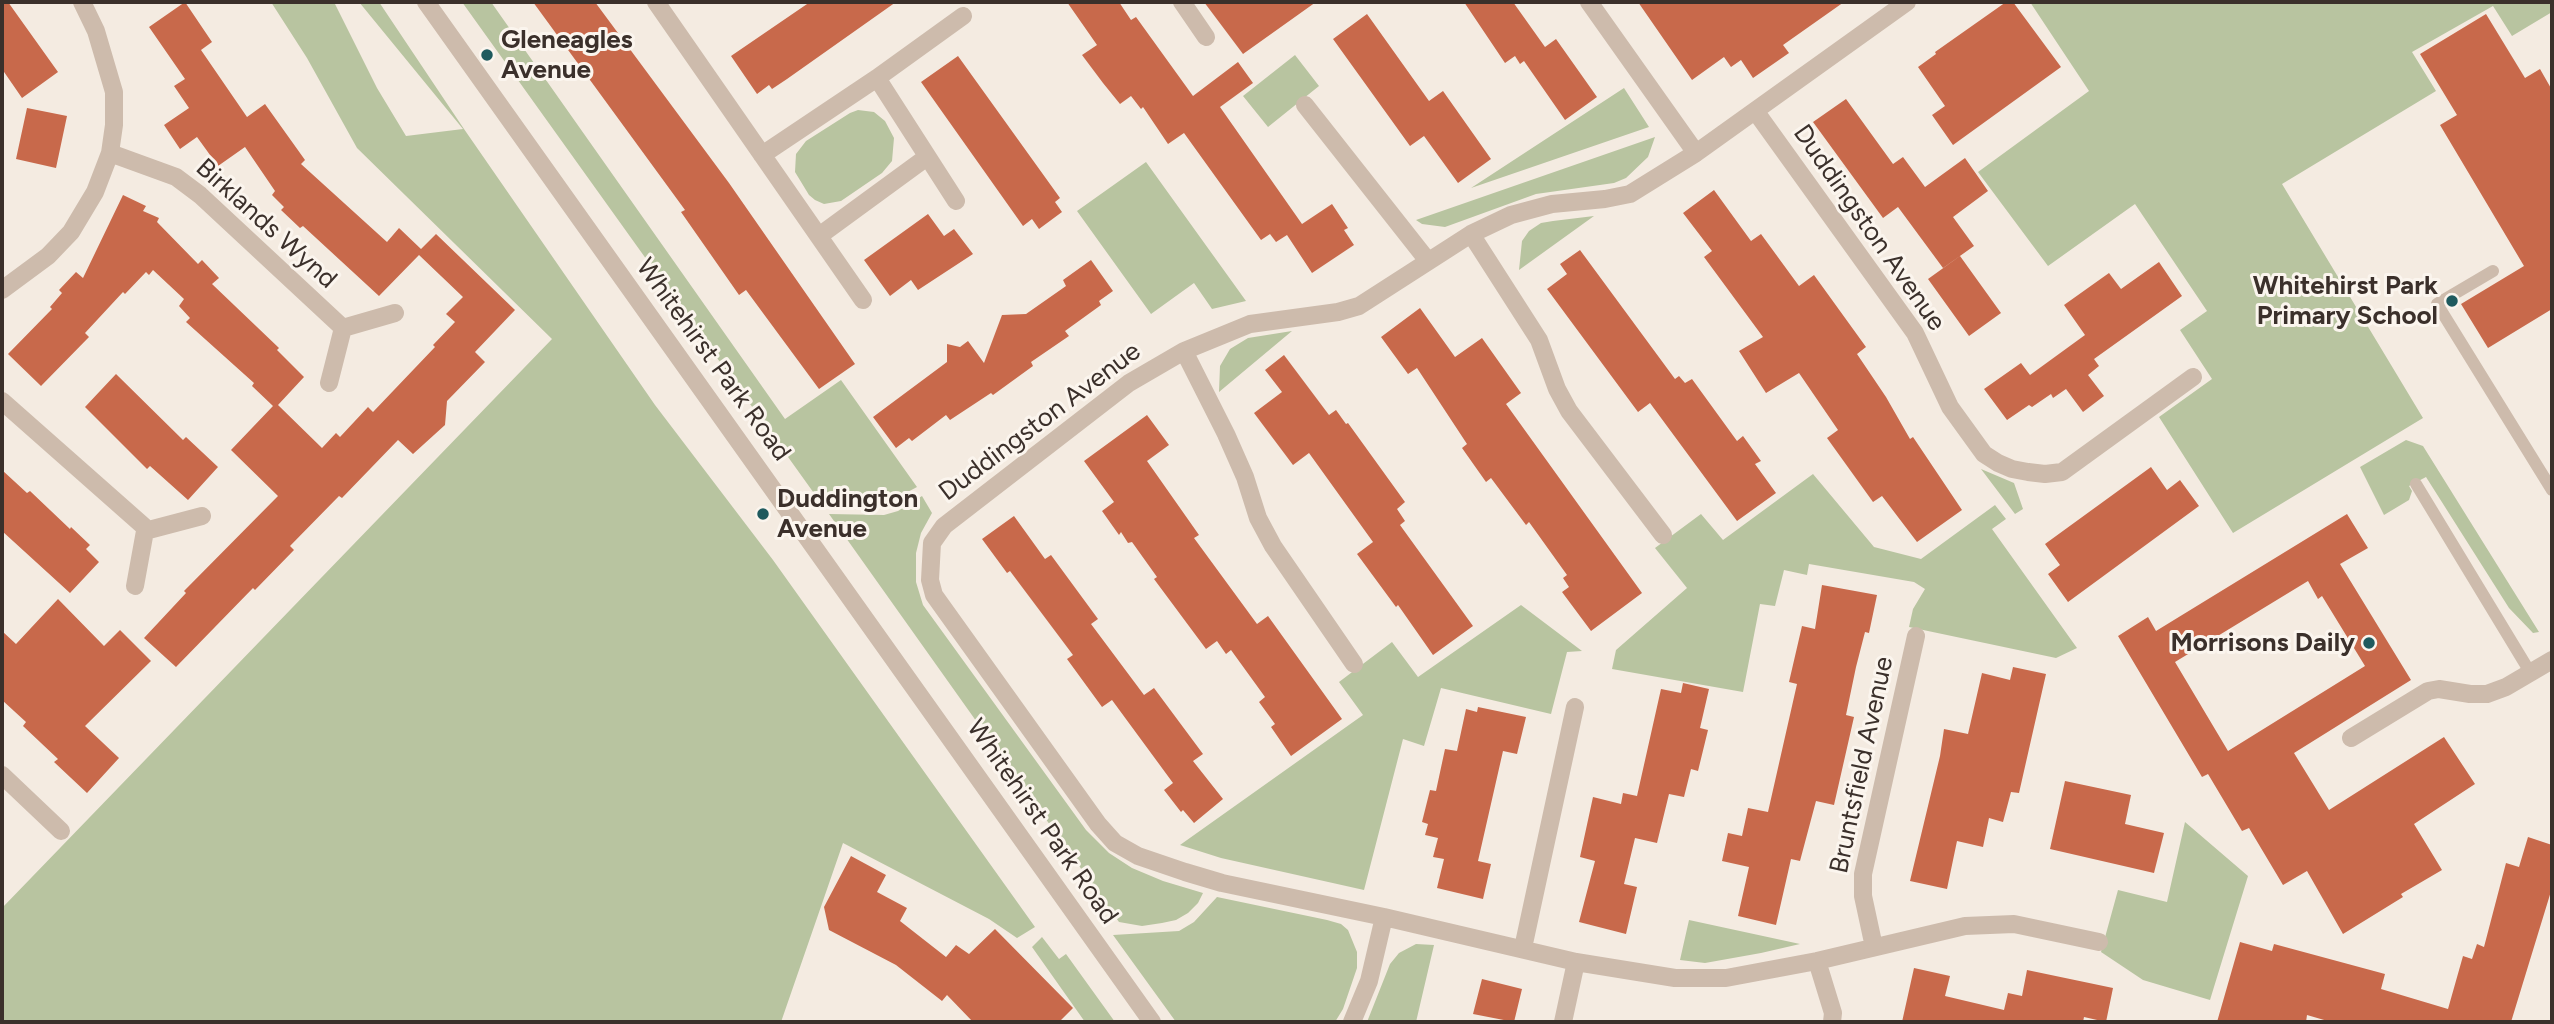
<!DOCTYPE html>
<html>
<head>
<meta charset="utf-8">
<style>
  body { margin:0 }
  #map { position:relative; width:2554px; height:1024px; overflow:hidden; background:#f4ebe1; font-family:Figtree,sans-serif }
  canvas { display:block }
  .frame { position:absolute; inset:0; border:4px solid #3b302b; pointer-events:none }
</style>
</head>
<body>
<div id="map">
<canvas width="2554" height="1024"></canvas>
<div class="frame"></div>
</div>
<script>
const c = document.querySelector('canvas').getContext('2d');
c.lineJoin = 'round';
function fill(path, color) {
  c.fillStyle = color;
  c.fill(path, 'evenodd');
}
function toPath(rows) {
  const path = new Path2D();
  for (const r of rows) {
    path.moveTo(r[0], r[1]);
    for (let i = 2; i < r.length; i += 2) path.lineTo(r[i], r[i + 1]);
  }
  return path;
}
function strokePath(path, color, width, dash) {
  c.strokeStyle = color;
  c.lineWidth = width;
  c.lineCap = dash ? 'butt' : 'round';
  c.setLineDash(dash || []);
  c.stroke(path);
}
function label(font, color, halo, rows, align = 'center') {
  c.font = font + ' Figtree,sans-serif';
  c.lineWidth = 6;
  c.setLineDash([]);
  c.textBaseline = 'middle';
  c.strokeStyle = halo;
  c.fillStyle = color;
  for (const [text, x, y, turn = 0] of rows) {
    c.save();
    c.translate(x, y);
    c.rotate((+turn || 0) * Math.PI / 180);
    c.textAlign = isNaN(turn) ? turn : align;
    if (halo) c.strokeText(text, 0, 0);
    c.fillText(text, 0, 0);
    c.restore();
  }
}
const green = toPath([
  [271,2,334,2,377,88,406,136,463,129,359,2,379,2,464,129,655,405,773,560,1035,927,1017,938,989,919,843,843,781,1022,2,1022,2,908,552,339,357,148,307,58],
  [462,2,491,2,785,419,841,380,917,487,887,503,821,503],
  [2030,2,2552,2,2552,12,2512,36,2493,6,2412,52,2436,91,2282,184,2423,418,2233,533,2159,417,2212,379,2180,330,2207,311,2135,204,2048,266,1978,172,2089,91],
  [1295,55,1319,86,1268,127,1243,96],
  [1624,88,1649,127,1471,188],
  [858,110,874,112,885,121,894,138,892,161,882,173,841,201,824,204,815,200,809,195,795,172,796,154,806,141,850,113],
  [1655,137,1648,157,1626,178,1614,183,1536,194,1445,227,1422,224,1416,220],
  [1146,162,1246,301,1212,309,1194,283,1151,314,1077,211],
  [1594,216,1519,270,1522,241,1529,231,1541,223,1553,221],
  [1292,331,1219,392,1220,366,1230,349,1248,338],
  [2406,440,2423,446,2539,632,2533,633,2509,608,2426,477,2409,486,2412,491,2409,500,2384,515,2360,467],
  [1981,469,2014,483,2023,509,2015,514],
  [1813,474,1874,547,1921,559,1995,505,2006,519,1992,529,2077,648,2056,658,1909,627,1913,609,1925,589,1914,582,1809,564,1807,575,1784,570,1775,606,1760,604,1743,692,1612,669,1616,650,1687,588,1655,548,1701,514,1723,540],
  [922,496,932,513,921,533,916,553,916,582,923,605,1086,830,1109,853,1132,868,1163,881,1203,893,1198,903,1188,913,1176,920,1162,923,1142,926,1119,922,829,514,884,515,898,511],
  [1521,605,1582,651,1567,652,1551,714,1441,688,1424,746,1403,739,1364,890,1221,858,1180,845,1363,715,1339,682,1392,642,1418,677],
  [2185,822,2248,876,2210,1000,2143,980,2101,952,2118,890,2167,902],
  [1217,897,1327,920,1341,924,1348,930,1357,952,1357,968,1343,1009,1335,1022,1176,1022,1113,935,1179,931,1194,922],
  [1689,920,1800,944,1761,953,1705,963,1680,960],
  [1042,937,1059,959,1066,954,1115,1022,1085,1022,1032,947],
  [1416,944,1434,945,1416,1022,1367,1022,1390,964,1399,953]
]);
const building = toPath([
  [2,2,8,2,58,72,22,98,2,69],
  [185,2,212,42,201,50,247,117,265,104,305,160,301,164,387,242,399,228,421,249,436,234,515,310,475,352,485,362,447,401,445,425,413,454,398,440,342,498,339,496,290,546,294,550,255,590,253,588,176,667,144,638,186,593,184,591,278,496,231,450,273,406,252,386,254,383,186,322,190,318,179,306,184,299,153,270,149,275,146,272,125,294,123,292,85,333,89,337,41,386,8,354,52,309,50,307,62,293,59,290,76,272,83,278,123,195,146,206,143,211,159,218,157,222,198,264,202,260,219,278,212,284,279,348,277,350,304,377,278,405,322,448,336,433,340,437,368,407,373,412,435,347,433,345,455,322,446,314,463,297,419,255,379,296,303,226,300,228,281,210,284,207,272,195,275,191,245,147,218,166,197,137,180,149,164,125,189,108,174,86,185,79,149,27],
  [533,2,595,2,729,183,855,364,819,389,746,290,739,295,681,212,685,210],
  [810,2,896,2,787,79,772,89,769,85,757,94,731,56],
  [1067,2,1119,2,1131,20,1136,17,1193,96,1238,62,1253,83,1220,107,1302,224,1299,226,1332,204,1348,228,1344,230,1354,245,1312,273,1287,235,1276,242,1270,234,1261,240,1184,133,1168,144,1143,107,1141,109,1131,96,1120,104,1103,83,1082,55,1097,45],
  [1204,2,1316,2,1243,54],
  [1464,2,1513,2,1545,47,1556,39,1597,97,1565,120,1524,61,1520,64,1515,56,1505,63],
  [1638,2,1844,2,1783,45,1789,53,1753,78,1741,60,1731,67,1724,57,1692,80],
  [2006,2,2013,2,2061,67,1953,145,1932,115,1945,106,1918,67,1936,54,1935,52],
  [1367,14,1429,101,1443,91,1491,159,1458,183,1424,136,1410,146,1333,39],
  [2486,14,2525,78,2540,69,2552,90,2552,309,2488,348,2461,304,2524,266,2440,125,2457,115,2420,54],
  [958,56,1060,198,1055,202,1062,212,1039,229,1032,219,1023,226,921,82],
  [1846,99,1893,164,1903,157,1925,187,1965,158,1988,191,1953,217,1974,246,1943,268,1898,207,1883,218,1813,122],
  [27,108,67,116,56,168,16,159],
  [1714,190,1751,241,1761,234,1799,286,1814,275,1866,347,1857,354,1886,397,1910,439,1913,437,1962,510,1917,542,1882,496,1873,502,1827,438,1838,430,1799,373,1766,393,1739,351,1763,337,1704,257,1712,251,1683,213],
  [928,214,944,236,954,229,973,254,918,290,911,280,890,296,864,260],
  [1580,250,1675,379,1679,376,1685,383,1692,379,1737,441,1743,436,1761,461,1755,464,1776,493,1737,521,1650,403,1638,412,1547,289,1567,274,1560,264],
  [1960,256,2001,313,1969,336,1928,279],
  [1091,260,1113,291,1099,301,1101,305,1065,331,1069,336,1031,362,1033,366,993,395,991,393,950,420,946,415,912,441,909,438,896,448,873,417,947,362,947,344,960,347,968,341,984,363,1002,315,1026,314,1066,286,1063,280],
  [2159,262,2182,296,2094,359,2099,366,2088,375,2104,396,2083,412,2066,389,2053,398,2051,394,2032,407,2029,405,2007,420,1984,389,2021,363,2030,375,2085,335,2064,305,2109,273,2121,289],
  [1420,308,1455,357,1482,338,1521,393,1506,404,1642,593,1591,631,1562,592,1569,587,1563,578,1567,575,1529,522,1526,525,1491,478,1486,482,1462,448,1467,444,1417,368,1408,374,1381,337],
  [1284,355,1329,415,1336,410,1346,424,1348,423,1405,502,1397,509,1405,521,1400,525,1473,626,1433,655,1398,605,1396,607,1357,554,1373,542,1309,453,1293,465,1254,413,1282,392,1265,370],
  [116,374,183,440,186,437,218,467,188,500,150,466,147,469,85,407],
  [1147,415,1169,445,1147,461,1199,535,1194,538,1257,624,1268,616,1342,719,1291,756,1271,727,1275,724,1259,702,1265,697,1231,650,1226,654,1217,641,1206,649,1154,579,1157,577,1132,542,1128,543,1121,532,1119,535,1102,511,1114,502,1084,461],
  [2151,467,2167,490,2180,480,2199,506,2068,602,2048,574,2060,565,2045,544],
  [2,470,27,493,30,491,70,529,71,527,90,545,86,549,99,562,70,593,2,531],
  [2347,514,2368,548,2340,564,2411,680,2294,753,2329,810,2444,737,2475,784,2414,824,2442,870,2401,894,2403,897,2343,934,2307,871,2283,885,2249,828,2242,831,2208,774,2202,777,2118,636,2148,617,2156,631],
  [2308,581,2318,599,2322,596,2365,666,2228,751,2175,662],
  [1014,516,1045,559,1051,555,1098,619,1091,624,1144,695,1154,688,1203,754,1193,761,1223,799,1194,823,1183,810,1181,812,1164,790,1173,783,1112,700,1102,707,1067,659,1073,655,1010,571,1007,573,982,539],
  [1822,585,1877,595,1869,633,1865,632,1856,667,1846,715,1854,717,1834,805,1816,801,1800,861,1791,859,1776,925,1738,916,1749,867,1722,861,1728,833,1742,836,1748,808,1768,812,1797,684,1789,682,1802,626,1815,629],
  [58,599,104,646,120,630,151,661,85,726,119,758,87,793,54,762,58,759,23,726,26,722,2,700,2,631,16,644],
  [2013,667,2046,674,2019,793,2011,792,2003,822,1989,818,1983,847,1957,841,1947,889,1910,881,1940,756,1944,729,1968,734,1982,673,2010,680],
  [1683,683,1709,689,1700,728,1708,730,1698,771,1691,769,1684,797,1669,794,1657,843,1635,838,1624,884,1637,887,1626,934,1579,922,1595,861,1580,857,1593,797,1621,804,1623,793,1637,796,1661,689,1681,693],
  [1478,707,1526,717,1517,754,1503,751,1478,861,1491,864,1483,899,1437,888,1444,859,1433,857,1438,838,1425,835,1428,824,1422,822,1430,790,1436,791,1445,749,1457,751,1466,709,1477,712],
  [2065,781,2131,795,2125,824,2164,833,2154,873,2050,849],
  [2528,837,2552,845,2552,888,2511,1022,2331,1022,2307,1015,2306,1022,2217,1022,2240,942,2272,951,2274,944,2385,974,2381,989,2448,1009,2463,956,2472,959,2477,944,2484,947,2506,863,2519,867],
  [851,856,886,875,877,892,907,908,900,921,946,957,956,945,969,954,995,929,1073,1008,1059,1022,973,1022,947,995,942,1001,896,965,829,930,824,907],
  [1914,968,1950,976,1945,996,2004,1010,2008,993,2022,996,2027,970,2113,988,2106,1022,2084,1017,2083,1022,1902,1022],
  [1482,979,1522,989,1514,1022,1473,1014]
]);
const service = toPath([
  [2493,271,2437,304,2552,490],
  [2416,484,2530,672]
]);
const minor = toPath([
  [656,2,863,300],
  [1182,2,1206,37],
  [1589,2,1696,153],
  [1907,2,1696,153,1630,194,1605,199,1552,204,1511,215,1471,234,1359,306,1338,312,1250,324,1184,351,1129,383,944,526,932,543,930,580,934,595,1098,824,1115,843,1138,856,1185,872,1222,883,1384,917,1576,962,1675,978,1726,978,1817,961,1965,926,2014,924,2099,942],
  [877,78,956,201],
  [1305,105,1428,261],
  [1756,112,1915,333,1950,407,1984,454,1998,463,2012,469,2028,472,2045,474,2062,472,2193,377],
  [110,153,176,177,200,195,343,328],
  [762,155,877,78,963,16],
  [1471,234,1539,340,1557,389,1569,411,1663,535],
  [819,236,927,157],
  [2,290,48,256,71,232,95,192,110,153,114,125,114,92,96,31,82,2],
  [1184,351,1226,434,1245,477,1258,518,1273,546,1354,664],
  [329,383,343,328,395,313],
  [2,401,148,530],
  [135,586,145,531,202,516],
  [2351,738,2428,691,2439,689,2470,694,2487,694,2506,687,2552,660],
  [2,775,61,831],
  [1874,947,1863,896,1863,874,1916,636],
  [1523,948,1575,707],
  [1817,961,1833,1013,1832,1022],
  [1352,1022,1369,981,1384,917],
  [1563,1022,1576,962]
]);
const tertiary = toPath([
  [426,2,1152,1022]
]);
const markers = [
  [487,55,7,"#1f5a5e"],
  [2452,301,7,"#1f5a5e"],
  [763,514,7,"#1f5a5e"],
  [2369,643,7,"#1f5a5e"]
];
const poiNames = [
  ["Gleneagles",501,40],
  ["Avenue",501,70],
  ["Whitehirst Park",2438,286,"right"],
  ["Primary School",2438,316,"right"],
  ["Duddington",777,499],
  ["Avenue",777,529],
  ["Morrisons Daily",2355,643,"right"]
];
const streetNames = [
  ["Birklands Wynd",266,224,42],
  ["Duddingston Avenue",1869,228,55],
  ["Whitehirst Park Road",713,360,54],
  ["Duddingston Avenue",1040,422,-37],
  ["Bruntsfield Avenue",1862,765,-78],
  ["Whitehirst Park Road",1042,822,55]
];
fill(green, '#b8c4a0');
fill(building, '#c8694b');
strokePath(service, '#cdbbac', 12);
strokePath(minor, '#cdbbac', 18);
strokePath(tertiary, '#cdbbac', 18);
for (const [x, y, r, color] of markers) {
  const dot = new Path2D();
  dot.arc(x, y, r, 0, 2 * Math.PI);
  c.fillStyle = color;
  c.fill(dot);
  strokePath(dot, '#fbf5ee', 2.5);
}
label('bold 26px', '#3b302b', '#fbf5ee', poiNames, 'left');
label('26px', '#3b302b', '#fbf5ee', streetNames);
</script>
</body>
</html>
